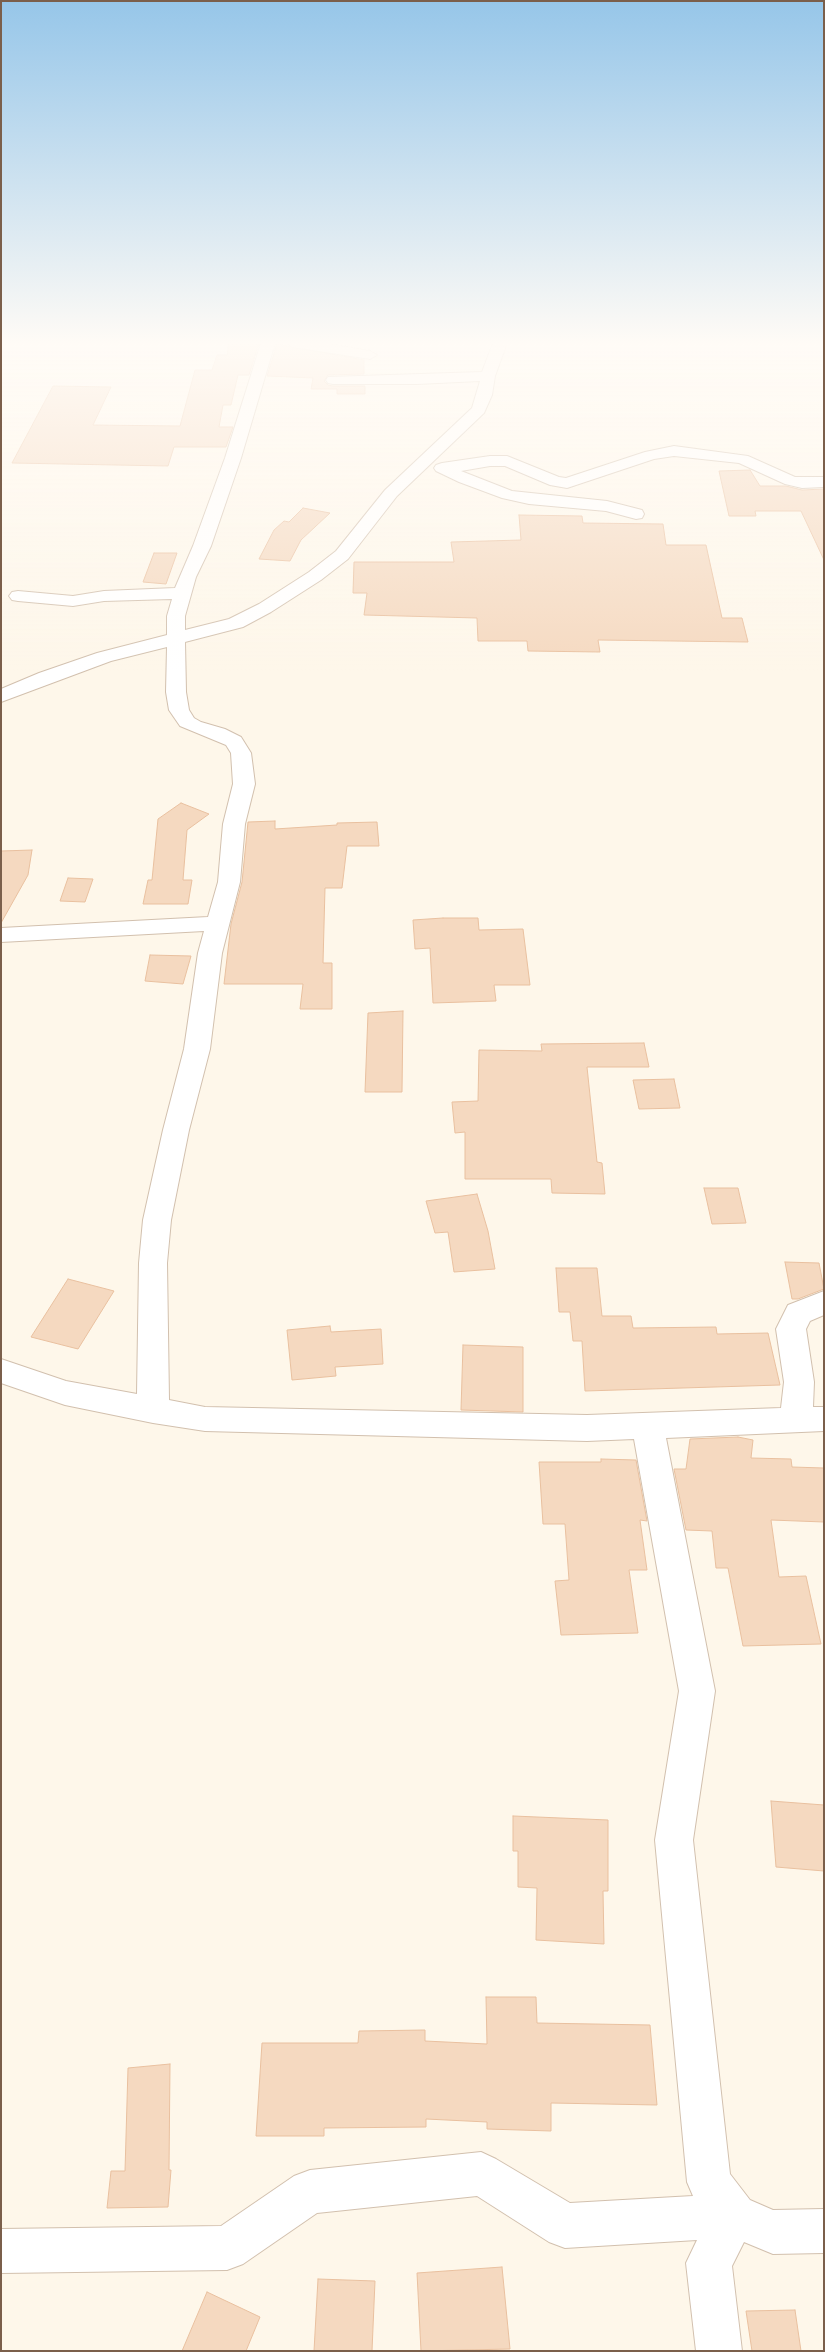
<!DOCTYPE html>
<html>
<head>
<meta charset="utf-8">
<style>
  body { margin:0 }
  #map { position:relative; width:825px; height:2352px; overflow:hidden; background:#fef7ea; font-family:"Asap Condensed",sans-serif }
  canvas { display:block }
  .frame { position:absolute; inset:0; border:2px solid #7b5f4b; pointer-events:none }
</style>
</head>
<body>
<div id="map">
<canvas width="825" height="2352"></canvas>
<div class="frame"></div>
</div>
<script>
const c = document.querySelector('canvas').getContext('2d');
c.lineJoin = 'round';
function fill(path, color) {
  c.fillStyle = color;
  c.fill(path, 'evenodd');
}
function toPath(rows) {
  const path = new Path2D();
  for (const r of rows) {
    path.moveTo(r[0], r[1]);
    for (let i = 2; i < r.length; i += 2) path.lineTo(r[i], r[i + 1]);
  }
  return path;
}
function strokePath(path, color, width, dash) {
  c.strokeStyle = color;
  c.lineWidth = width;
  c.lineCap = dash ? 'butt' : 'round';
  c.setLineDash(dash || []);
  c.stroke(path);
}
const building = toPath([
  [229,343,259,343,249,375,238,375,231,405,223,405,219,427,233,427,226,447,174,447,168,466,12,463,53,386,111,387,93,425,180,426,195,370,212,370,217,355,227,355,229,343],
  [277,344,364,360,364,374,328,375,324,381,328,385,333,386,365,386,365,394,337,394,337,389,311,389,313,378,267,376,277,344],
  [750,470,760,486,786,486,802,490,824,489,824,560,801,511,755,511,756,516,729,516,719,471,750,470],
  [303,508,330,513,301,540,290,561,259,559,274,530,284,521,289,522,303,508],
  [519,515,582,516,583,523,663,524,666,545,706,545,722,618,742,618,748,642,598,640,600,652,528,651,527,641,478,641,477,618,364,615,367,593,353,593,354,562,454,562,451,542,521,540,519,515],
  [154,553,177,553,166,584,143,582,154,553],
  [181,803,209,814,187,830,183,880,192,880,188,904,143,904,148,880,152,880,158,819,181,803],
  [275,821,275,829,337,825,337,823,377,822,379,846,347,846,342,888,325,888,323,963,332,963,332,1009,300,1009,303,984,224,984,231,924,242,882,248,822,275,821],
  [32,850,28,875,1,923,1,851,32,850],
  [68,878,93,879,85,902,60,901,68,878],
  [443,918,478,918,479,930,523,929,530,985,494,985,496,1001,433,1003,430,948,415,949,413,920,443,918],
  [150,955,191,956,183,984,145,981,150,955],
  [403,1011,402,1092,365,1092,368,1013,403,1011],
  [644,1043,649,1067,587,1067,597,1162,602,1163,605,1194,552,1193,551,1179,465,1179,465,1132,455,1133,452,1102,478,1101,479,1050,542,1051,541,1044,644,1043],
  [674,1079,680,1108,639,1109,633,1080,674,1079],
  [704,1188,738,1188,746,1223,712,1224,704,1188],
  [477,1194,488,1231,495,1269,454,1272,448,1232,435,1233,426,1201,477,1194],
  [785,1262,819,1263,824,1289,798,1299,792,1299,785,1262],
  [556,1268,597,1268,602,1316,631,1316,633,1328,716,1327,717,1334,768,1333,780,1385,585,1391,582,1341,573,1341,570,1312,559,1312,556,1268],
  [68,1279,114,1291,78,1349,31,1337,68,1279],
  [330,1326,331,1332,381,1329,383,1364,335,1367,336,1376,292,1380,287,1330,330,1326],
  [463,1345,523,1347,523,1412,461,1410,463,1345],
  [738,1437,753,1440,751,1458,791,1459,792,1467,824,1468,824,1522,771,1520,779,1577,806,1576,821,1644,743,1646,728,1568,716,1568,712,1531,686,1530,674,1469,686,1469,690,1439,738,1437],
  [601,1459,636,1460,647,1521,640,1520,647,1570,629,1570,638,1633,561,1635,555,1581,569,1580,565,1524,543,1524,539,1462,601,1462,601,1459],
  [771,1801,824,1805,824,1871,776,1867,771,1801],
  [513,1816,608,1820,608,1891,603,1891,604,1944,536,1940,537,1888,518,1887,518,1851,513,1851,513,1816],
  [486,1997,536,1997,537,2023,650,2025,657,2105,551,2103,551,2131,487,2129,487,2122,426,2119,426,2127,324,2128,324,2136,256,2136,262,2043,358,2043,359,2031,425,2030,425,2041,487,2044,486,1997],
  [170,2064,169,2170,171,2170,168,2207,107,2208,111,2171,125,2171,128,2068,170,2064],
  [502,2267,510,2349,421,2351,417,2273,502,2267],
  [318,2279,375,2281,372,2351,314,2351,318,2279],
  [207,2292,260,2317,246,2351,182,2351,207,2292],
  [795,2310,801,2351,752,2351,746,2311,795,2310]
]);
const minor = toPath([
  [261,343,275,343,241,458,211,546,196,577,185,616,185,630,229,619,259,604,309,572,336,551,385,490,472,408,480,381,417,384,333,384,328,383,326,380,328,377,482,372,493,343,507,343,495,376,492,395,484,413,397,496,348,559,321,580,271,612,243,627,185,642,186,692,189,710,194,718,201,722,225,729,241,737,251,753,255,784,245,824,240,882,222,953,210,1049,189,1130,171,1220,167,1263,169,1400,205,1407,587,1415,781,1408,784,1382,776,1329,788,1305,824,1291,824,1315,810,1321,806,1329,814,1382,813,1407,824,1407,824,1431,666,1438,715,1691,693,1840,730,2174,750,2200,773,2210,824,2209,824,2253,773,2254,744,2242,732,2266,742,2351,696,2351,686,2263,697,2240,565,2248,549,2242,477,2196,317,2213,243,2264,227,2270,1,2273,1,2229,221,2226,294,2176,310,2170,481,2152,496,2159,570,2203,693,2196,687,2182,655,1840,679,1691,634,1439,587,1441,205,1431,153,1423,65,1405,1,1383,1,1359,66,1381,137,1394,139,1263,143,1220,163,1130,184,1049,198,953,204,931,1,942,1,928,208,917,218,882,223,824,233,784,231,753,226,745,180,726,169,710,166,692,167,647,111,661,1,702,1,689,39,673,97,653,167,635,167,616,172,599,104,601,73,606,18,601,12,600,9,596,12,592,18,591,73,596,104,591,175,588,193,546,225,458,261,343],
  [286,343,323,343,370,351,377,355,370,359,293,347,286,343],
  [674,446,748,456,795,477,824,477,824,487,802,488,785,484,739,463,674,456,654,459,567,488,550,485,505,466,490,466,461,471,512,491,607,501,642,510,644,514,642,518,636,519,606,511,529,504,502,498,459,482,436,471,434,468,436,465,442,463,490,456,507,456,559,477,566,478,645,452,674,446]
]);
fill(building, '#f5d9c0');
strokePath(building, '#e9c09f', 1);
strokePath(minor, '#d2c0ae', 2);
fill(minor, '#fff');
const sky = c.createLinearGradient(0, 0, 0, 673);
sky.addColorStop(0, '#96c6e9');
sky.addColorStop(0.51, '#fffbf6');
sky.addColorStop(1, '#fffbf600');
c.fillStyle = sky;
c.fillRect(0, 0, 825, 673);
</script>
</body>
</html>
